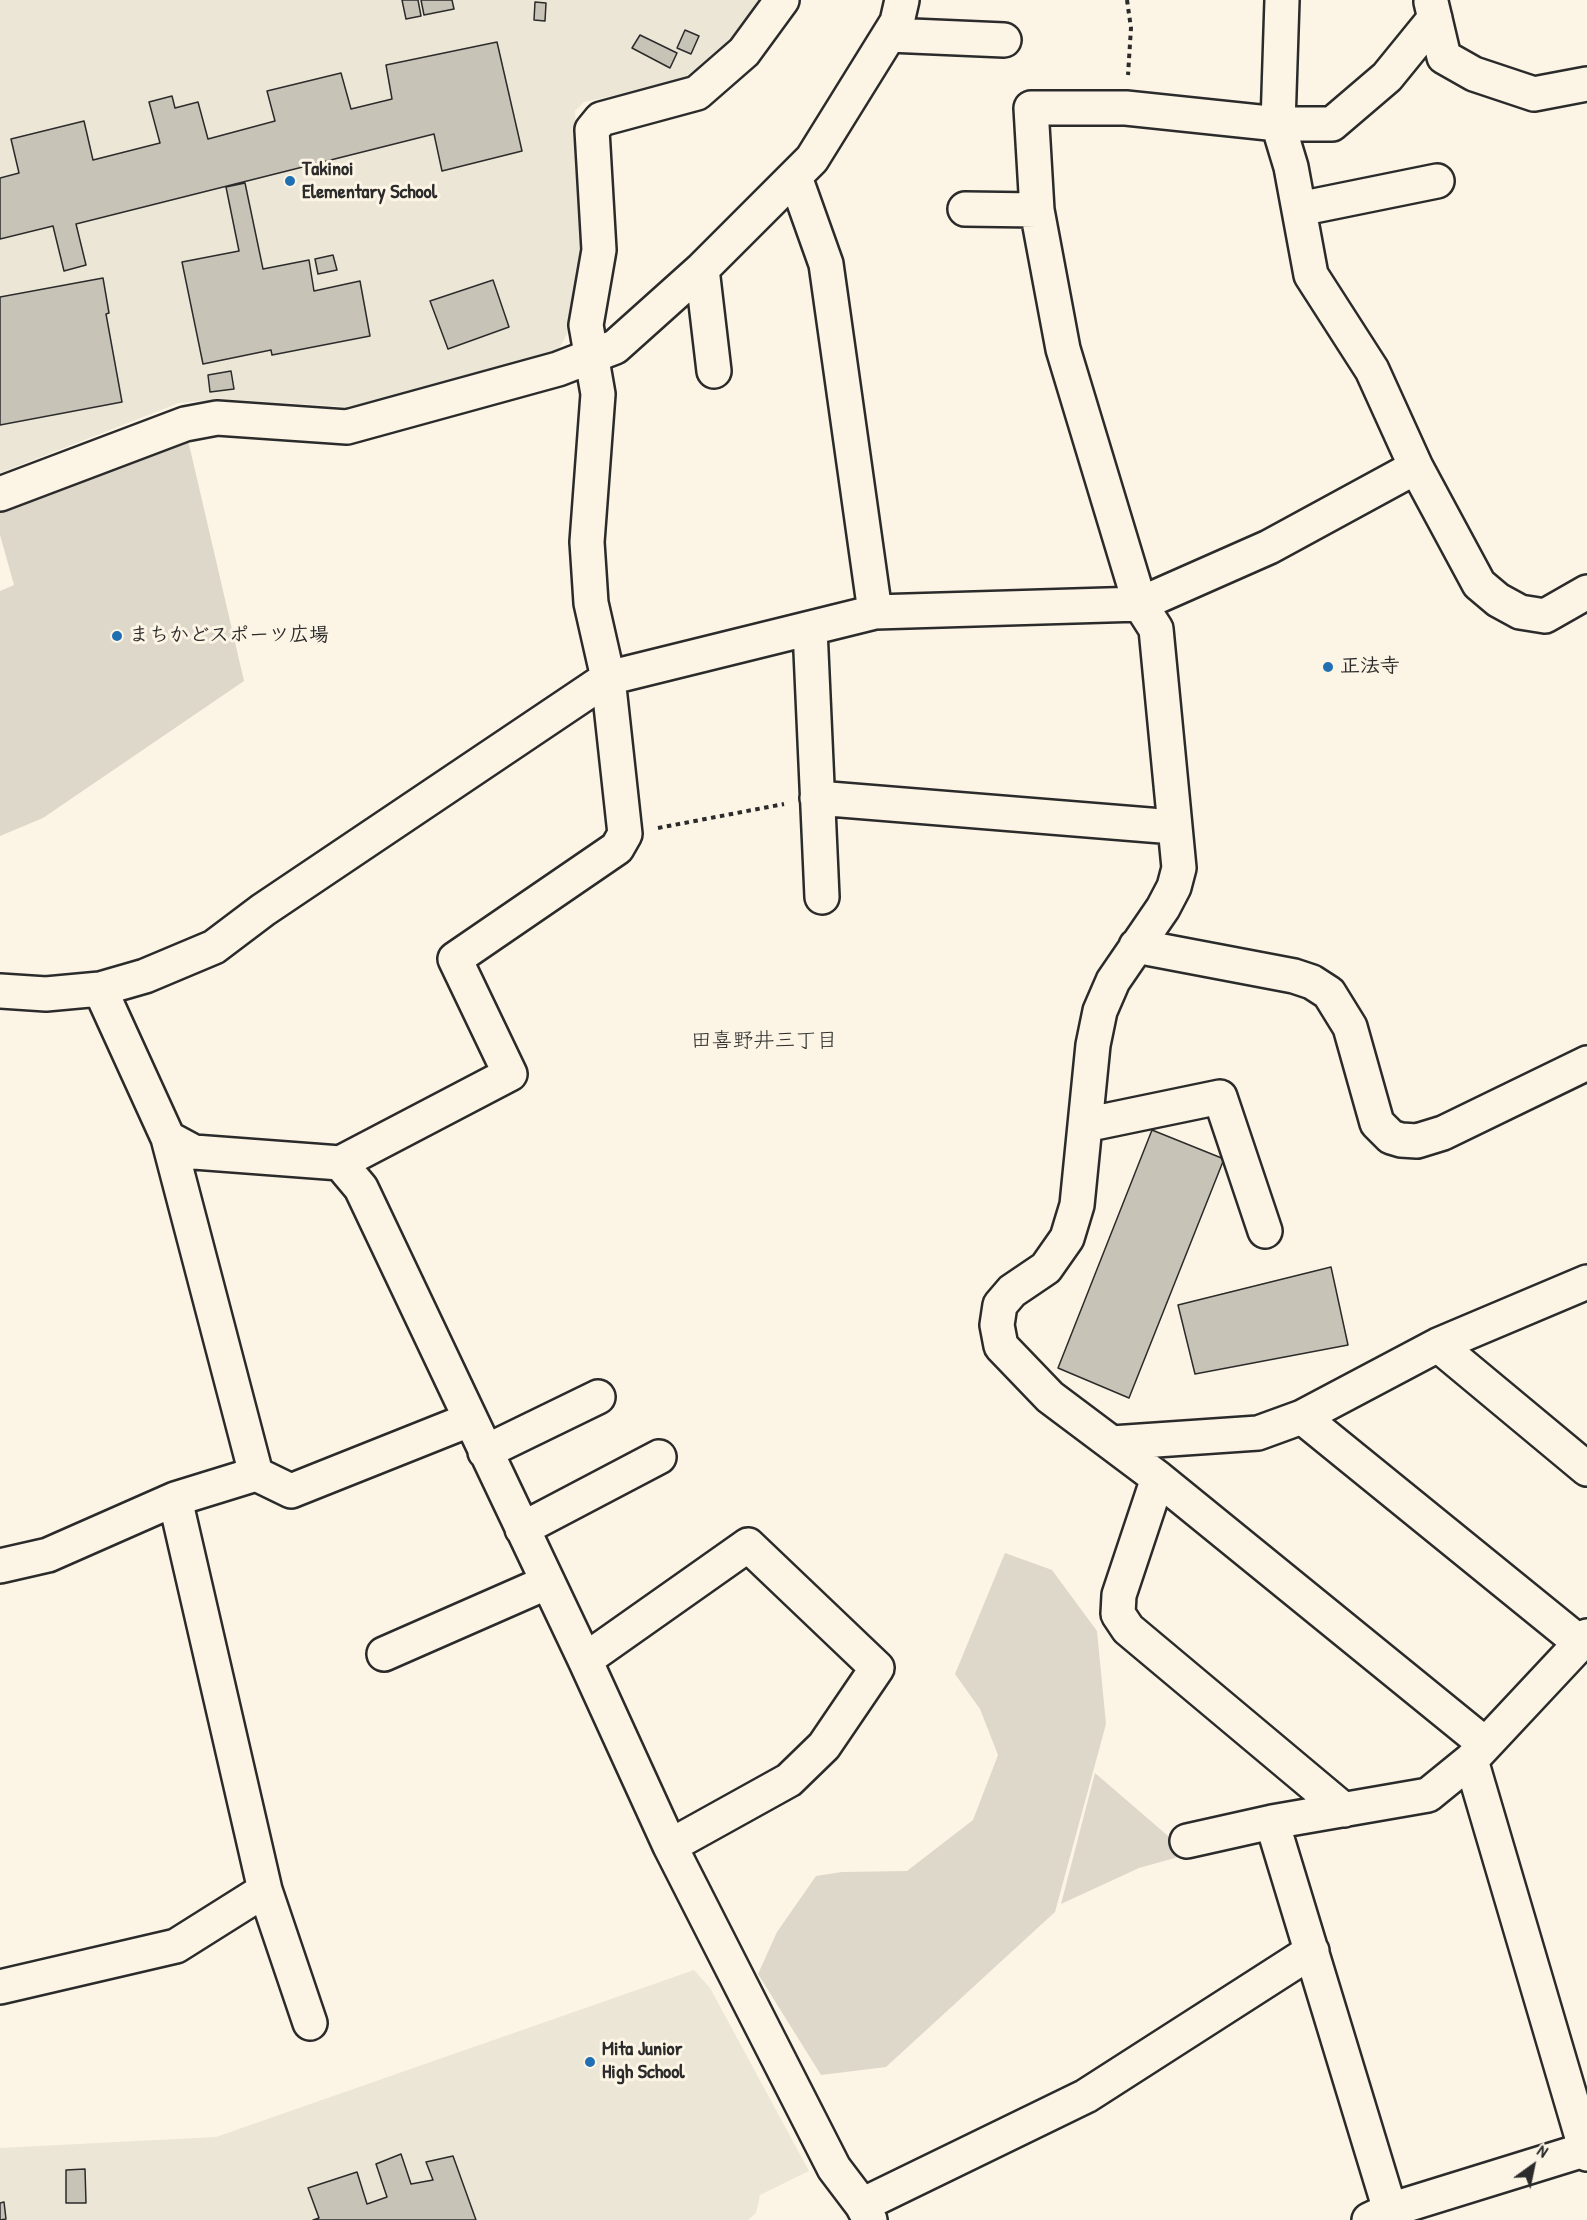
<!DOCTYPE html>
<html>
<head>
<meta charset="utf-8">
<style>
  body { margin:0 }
  #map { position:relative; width:1587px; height:2220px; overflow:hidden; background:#fcf5e5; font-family:"Patrick Hand",sans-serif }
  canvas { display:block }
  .north { position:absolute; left:1503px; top:2136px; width:60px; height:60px; -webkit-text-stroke:4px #fcf5e5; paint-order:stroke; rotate:33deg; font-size:16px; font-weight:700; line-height:24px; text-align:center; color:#2b2b2b }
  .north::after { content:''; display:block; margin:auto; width:21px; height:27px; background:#2b2b2b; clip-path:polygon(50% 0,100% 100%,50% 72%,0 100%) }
</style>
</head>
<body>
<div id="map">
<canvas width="1587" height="2220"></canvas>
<div class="north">N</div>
</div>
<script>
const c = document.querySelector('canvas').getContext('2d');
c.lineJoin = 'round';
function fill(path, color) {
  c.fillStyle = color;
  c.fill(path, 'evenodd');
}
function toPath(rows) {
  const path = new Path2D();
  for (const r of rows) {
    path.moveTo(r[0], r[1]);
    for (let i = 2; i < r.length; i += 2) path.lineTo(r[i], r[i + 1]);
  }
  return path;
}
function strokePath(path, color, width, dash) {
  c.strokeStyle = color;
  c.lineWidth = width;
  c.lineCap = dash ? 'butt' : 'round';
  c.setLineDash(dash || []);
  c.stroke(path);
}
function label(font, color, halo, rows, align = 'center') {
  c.font = font + ' "Patrick Hand","Klee One",sans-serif';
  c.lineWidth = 6;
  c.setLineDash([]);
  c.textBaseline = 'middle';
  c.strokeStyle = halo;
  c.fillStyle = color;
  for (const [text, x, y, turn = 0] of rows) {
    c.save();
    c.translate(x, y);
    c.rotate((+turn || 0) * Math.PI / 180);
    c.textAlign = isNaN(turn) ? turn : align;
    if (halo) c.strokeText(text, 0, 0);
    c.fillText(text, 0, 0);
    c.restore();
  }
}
const built = toPath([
  [0,0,762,0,729,46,686,80,584,102,575,111,583,250,569,330,556,354,348,407,219,399,179,403,0,473],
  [694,1970,710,1988,809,2171,760,2195,756,2213,748,2220,0,2220,0,2148,216,2137]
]);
const green = toPath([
  [188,440,244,681,43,818,0,836,0,591,14,585,0,535,0,511],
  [1005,1553,1052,1570,1097,1631,1106,1724,1055,1912,886,2067,821,2075,758,1974,777,1932,816,1876,842,1872,907,1871,973,1820,998,1755,980,1709,955,1674],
  [1095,1773,1189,1854,1139,1868,1061,1904]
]);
const building = toPath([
  [402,0,418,0,421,16,406,19,402,0],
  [421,0,452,0,454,9,424,15,421,0],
  [535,2,546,3,545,21,534,20,535,2],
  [685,30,699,36,691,54,677,48,685,30],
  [640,35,677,53,670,68,632,48,640,35],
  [497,42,522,151,442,171,434,134,76,224,86,265,64,271,53,226,0,239,0,178,19,173,11,139,84,121,93,160,160,143,149,102,172,96,175,108,198,102,208,139,275,121,267,91,341,73,351,109,392,99,386,65,497,42],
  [245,183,263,269,309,260,314,291,360,281,370,336,272,355,271,350,203,364,182,262,239,251,226,187,245,183],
  [333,255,337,270,318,274,315,259,333,255],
  [103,278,109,313,106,314,122,402,0,425,0,297,103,278],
  [493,280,509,327,448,349,430,301,493,280],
  [231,371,234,389,210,392,208,375,231,371],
  [1152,1130,1224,1159,1129,1398,1058,1368,1152,1130],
  [1331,1267,1348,1345,1195,1374,1178,1305,1331,1267],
  [401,2154,411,2184,433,2180,426,2162,453,2156,476,2220,313,2220,319,2218,308,2188,357,2172,367,2204,387,2197,376,2164,401,2154],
  [85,2169,86,2203,66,2203,66,2170,85,2169],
  [4,2202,6,2219,0,2220,0,2203,4,2202]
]);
const path = toPath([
  [1127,0,1131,28,1128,75],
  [658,828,784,804]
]);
const minor = toPath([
  [1282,0,1278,124,1291,167,1311,275,1372,370,1416,467,1479,584,1498,600,1520,612,1545,616,1587,592],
  [1431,2,1444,57,1474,74,1534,94,1587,84],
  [1435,18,1387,77,1332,124,1278,124,1126,108,1031,108,1037,210,1063,349,1140,604,1156,629,1179,868,1174,887,1163,908,1113,981,1100,1011,1093,1045,1077,1205,1067,1238,1046,1268,1012,1291,1000,1305,997,1325,1001,1346,1050,1397,1158,1478,1485,1744],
  [889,35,1004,40],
  [795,177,826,264,875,612],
  [965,209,1037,210],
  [1299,209,1437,181],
  [702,269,714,371],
  [0,494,185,424,217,418,347,427,558,369,615,347,702,269,812,159,897,22,902,0],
  [810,629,822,897],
  [817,798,1174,827],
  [1136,946,1294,976,1312,982,1329,993,1350,1027,1377,1123,1391,1137,1401,1140,1417,1141,1443,1133,1587,1063],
  [100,989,168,1138,194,1152,340,1163,361,1188,585,1660,670,1846,834,2168,862,2205,870,2220],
  [0,991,46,994,100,989,145,976,214,947,263,910,608,678,875,612,1140,604,1269,547,1416,467],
  [1085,1125,1220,1097,1265,1231],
  [168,1138,256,1474],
  [340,1163,510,1074,455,959,617,848,625,834,608,678,591,603,587,542,598,394,586,325,599,250,592,130,601,119,697,93,744,52,782,0],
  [1438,1345,1587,1469],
  [1302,1417,1579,1642],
  [1112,1443,1258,1433,1302,1417,1438,1345,1587,1282],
  [485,1452,598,1397],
  [1158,1478,1119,1595,1118,1614,1128,1629,1344,1810],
  [522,1529,659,1457],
  [0,1566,48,1555,175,1499],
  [384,1654,548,1582],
  [585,1660,748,1545,877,1668,824,1746,789,1780,670,1846],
  [1471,1760,1587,2154],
  [1272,1822,1390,2210],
  [1187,1841,1272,1822,1428,1795,1471,1760,1587,1636],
  [265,1890,310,2023],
  [0,1987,176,1946,265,1890,175,1499,256,1474,291,1491,469,1420],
  [862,2205,1086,2096,1312,1951],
  [1369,2220,1390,2210,1587,2149]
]);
const markers = [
  [290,181,6,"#1f6fb2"],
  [117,636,6,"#1f6fb2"],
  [1328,667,6,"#1f6fb2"],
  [590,2062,6,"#1f6fb2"]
];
const poiNames = [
  ["Takinoi",302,170],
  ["Elementary School",302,193],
  ["まちかどスポーツ広場",129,636],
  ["正法寺",1340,667],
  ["Mita Junior",602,2050],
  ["High School",602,2073]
];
const neighbourhoodNames = [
  ["田喜野井三丁目",764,1041]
];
fill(built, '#ece6d7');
fill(green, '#ded8ca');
fill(building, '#c8c3b7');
strokePath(building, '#2b2b2b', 1.5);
strokePath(minor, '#2b2b2b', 38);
strokePath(path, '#2b2b2b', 4, [4.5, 4.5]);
strokePath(minor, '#fcf5e5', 33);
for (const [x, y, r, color] of markers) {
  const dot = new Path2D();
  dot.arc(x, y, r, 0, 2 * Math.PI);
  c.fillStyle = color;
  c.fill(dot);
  strokePath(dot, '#fcf5e5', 2);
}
label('bold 20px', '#2b2b2b', '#fcf5e5', poiNames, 'left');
label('21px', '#2b2b2b', '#fcf5e5', neighbourhoodNames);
</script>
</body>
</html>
